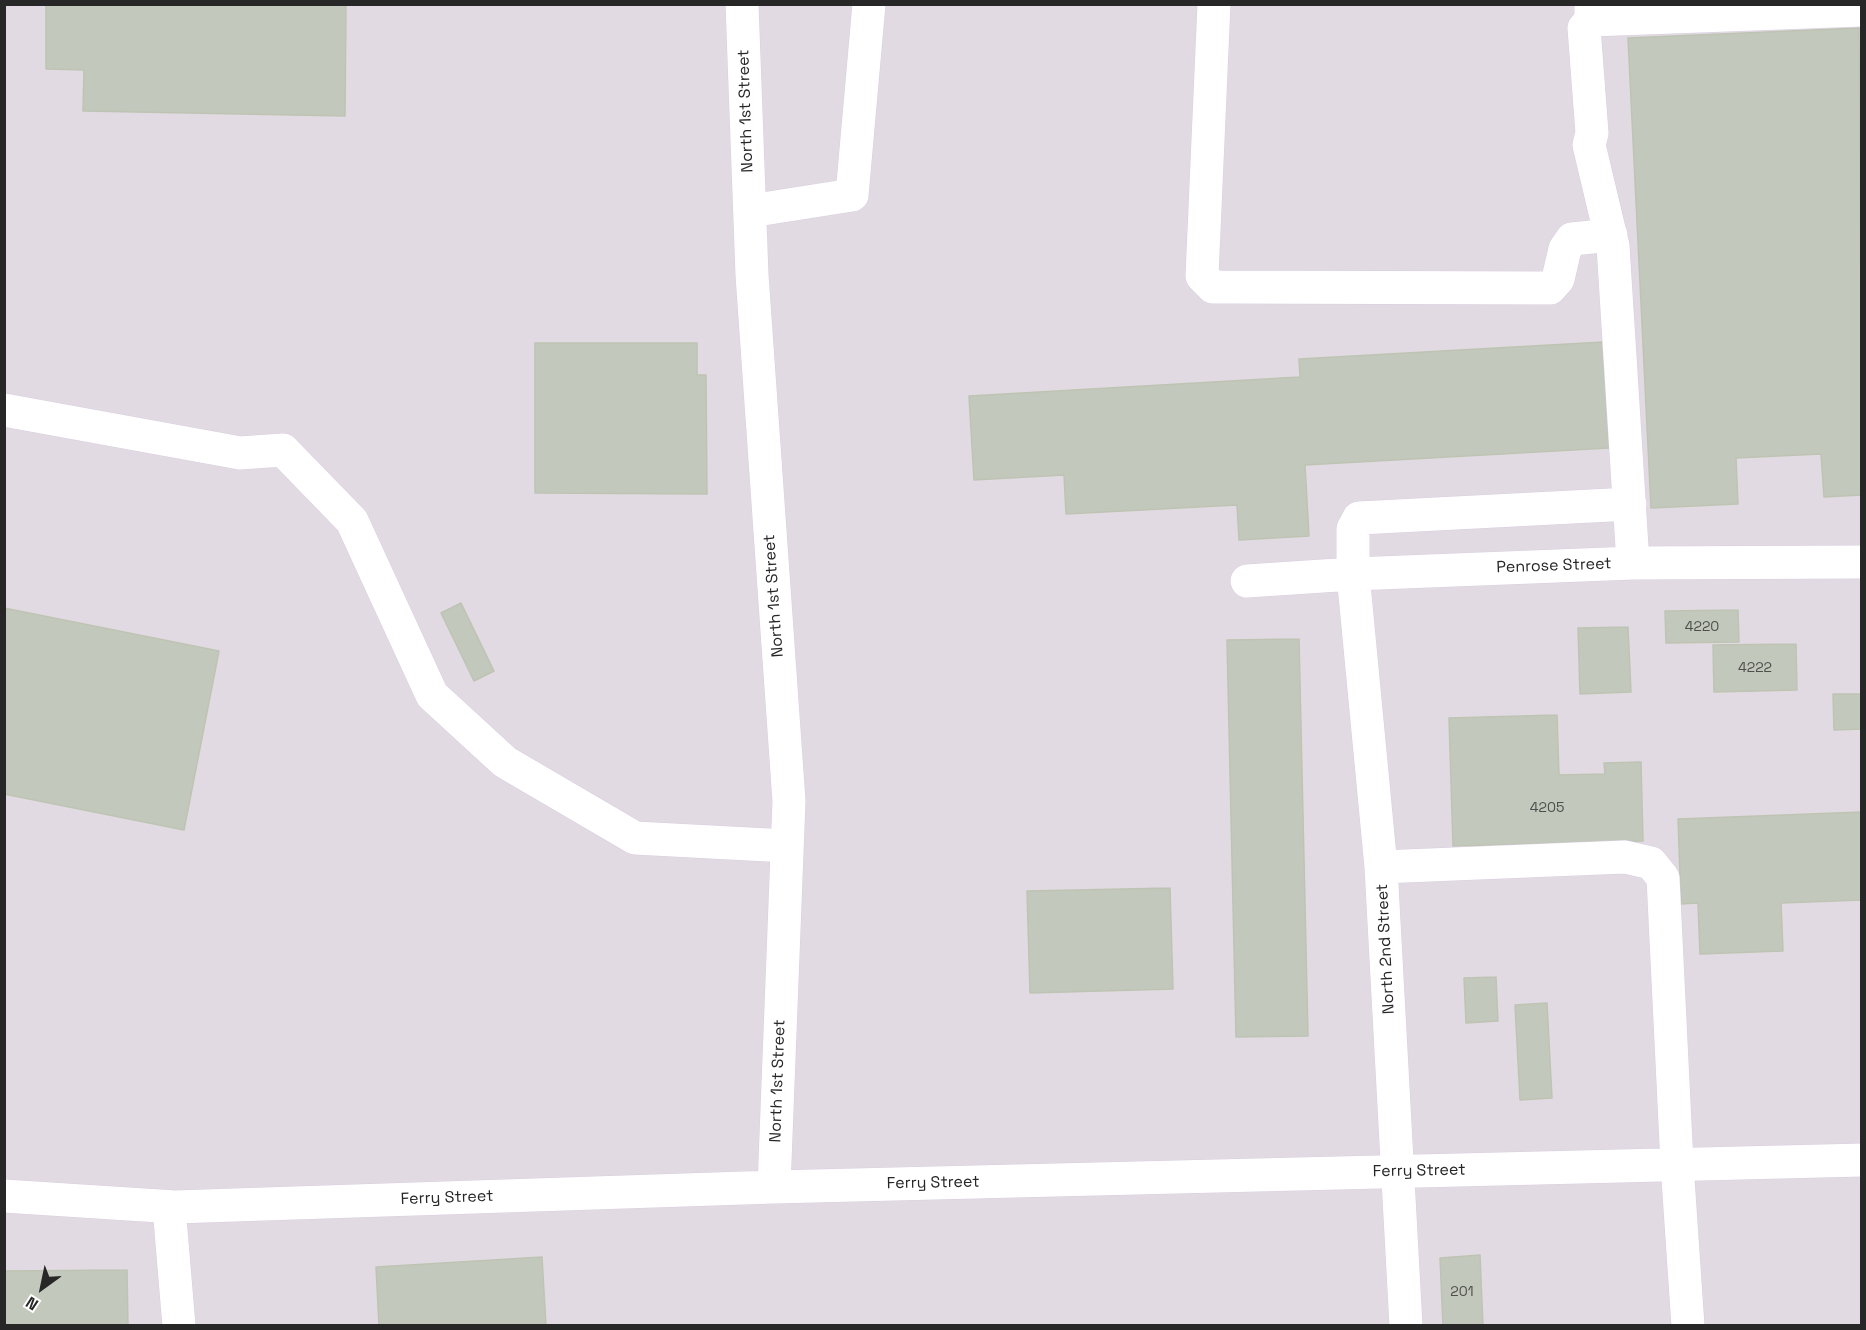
<!DOCTYPE html>
<html>
<head>
<meta charset="utf-8">
<style>
  body { margin:0 }
  #map { position:relative; width:1866px; height:1330px; overflow:hidden; background:#e5ead9; font-family:"Space Grotesk",sans-serif }
  canvas { display:block }
  .frame { position:absolute; inset:0; border:6px solid #272727; pointer-events:none }
  .north { position:absolute; left:12px; top:1258px; width:60px; height:60px; -webkit-text-stroke:4px #fff; paint-order:stroke; rotate:213deg; font-size:16px; font-weight:700; line-height:24px; text-align:center; color:#272727 }
  .north::after { content:''; display:block; margin:auto; width:21px; height:27px; background:#272727; clip-path:polygon(50% 0,100% 100%,50% 72%,0 100%) }
</style>
</head>
<body>
<div id="map">
<canvas width="1866" height="1330"></canvas>
<div class="frame"></div>
<div class="north">N</div>
</div>
<script>
const c = document.querySelector('canvas').getContext('2d');
c.lineJoin = 'round';
function fill(path, color) {
  c.fillStyle = color;
  c.fill(path, 'evenodd');
}
function toPath(rows) {
  const path = new Path2D();
  for (const r of rows) {
    path.moveTo(r[0], r[1]);
    for (let i = 2; i < r.length; i += 2) path.lineTo(r[i], r[i + 1]);
  }
  return path;
}
function strokePath(path, color, width, dash) {
  c.strokeStyle = color;
  c.lineWidth = width;
  c.lineCap = dash ? 'butt' : 'round';
  c.setLineDash(dash || []);
  c.stroke(path);
}
function label(font, color, halo, rows, align = 'center') {
  c.font = font + ' "Space Grotesk",sans-serif';
  c.lineWidth = 4.5;
  c.setLineDash([]);
  c.textBaseline = 'middle';
  c.strokeStyle = halo;
  c.fillStyle = color;
  for (const [text, x, y, turn = 0] of rows) {
    c.save();
    c.translate(x, y);
    c.rotate((+turn || 0) * Math.PI / 180);
    c.textAlign = isNaN(turn) ? turn : align;
    if (halo) c.strokeText(text, 0, 0);
    c.fillText(text, 0, 0);
    c.restore();
  }
}
const industrial = toPath([
  [5,5,1861,5,1861,1325,5,1325]
]);
const building = toPath([
  [46,4,346,4,345,116,83,111,84,70,46,69,46,4],
  [1859,28,1862,495,1824,497,1821,454,1736,458,1738,504,1651,508,1628,38,1859,28],
  [1603,342,1609,448,1305,465,1309,536,1239,540,1237,505,1066,514,1064,475,974,480,969,396,1300,377,1299,359,1603,342],
  [535,343,697,343,697,375,706,375,707,494,535,493,535,343],
  [461,603,494,671,474,681,441,613,461,603],
  [4,608,219,651,184,830,4,794,4,608],
  [1738,610,1739,642,1666,643,1665,611,1738,610],
  [1628,627,1631,692,1580,694,1578,628,1628,627],
  [1299,639,1308,1036,1236,1037,1227,640,1299,639],
  [1796,644,1797,690,1714,692,1713,645,1796,644],
  [1833,694,1862,694,1862,729,1834,730,1833,694],
  [1557,715,1559,775,1605,774,1604,763,1641,762,1643,841,1453,846,1449,718,1557,715],
  [1862,812,1862,900,1781,903,1783,951,1700,954,1698,903,1681,904,1678,819,1862,812],
  [1170,888,1173,989,1030,993,1027,891,1170,888],
  [1496,977,1498,1021,1466,1023,1464,978,1496,977],
  [1547,1003,1552,1098,1520,1100,1515,1005,1547,1003],
  [1480,1255,1483,1326,1443,1326,1440,1258,1480,1255],
  [542,1257,546,1326,379,1326,376,1267,542,1257],
  [127,1270,128,1326,4,1326,4,1271,127,1270]
]);
const minor = toPath([
  [742,4,752,275,789,801,774,1187],
  [1214,4,1202,276,1213,287,1550,288,1558,279,1565,249,1572,239,1611,235],
  [1591,4,1591,20,1862,10],
  [1591,20,1584,28,1592,133,1589,145,1613,246,1633,563],
  [750,211,852,195,869,4],
  [4,410,240,453,283,450,352,521,432,695,505,762,635,838,787,846],
  [1247,581,1353,574,1633,563,1862,562],
  [1381,867,1625,857,1651,863,1663,878,1677,1164,1688,1326],
  [4,1196,175,1207,774,1187,1862,1160],
  [169,1207,179,1326],
  [1406,1326,1381,867,1353,574,1353,529,1359,518,1630,504]
]);
const numberNames = [
  ["4220",1702,627],
  ["4222",1755,668],
  ["4205",1547,808],
  ["201",1462,1292]
];
const streetNames = [
  ["North 1st Street",746,111,-92],
  ["Penrose Street",1554,566,-2],
  ["North 1st Street",774,596,-94],
  ["North 2nd Street",1386,949,-93],
  ["North 1st Street",778,1081,-88],
  ["Ferry Street",1419,1171,-1],
  ["Ferry Street",933,1183,-1],
  ["Ferry Street",447,1198,-2]
];
fill(industrial, '#e2dae2');
fill(building, '#c3c8bc');
strokePath(building, '#bec4b3', 1.5);
strokePath(minor, '#d8cee0', 34);
strokePath(minor, '#fff', 33);
label('14px', '#4e4f4c', null, numberNames);
label('16px', '#272727', '#fff', streetNames);
</script>
</body>
</html>
